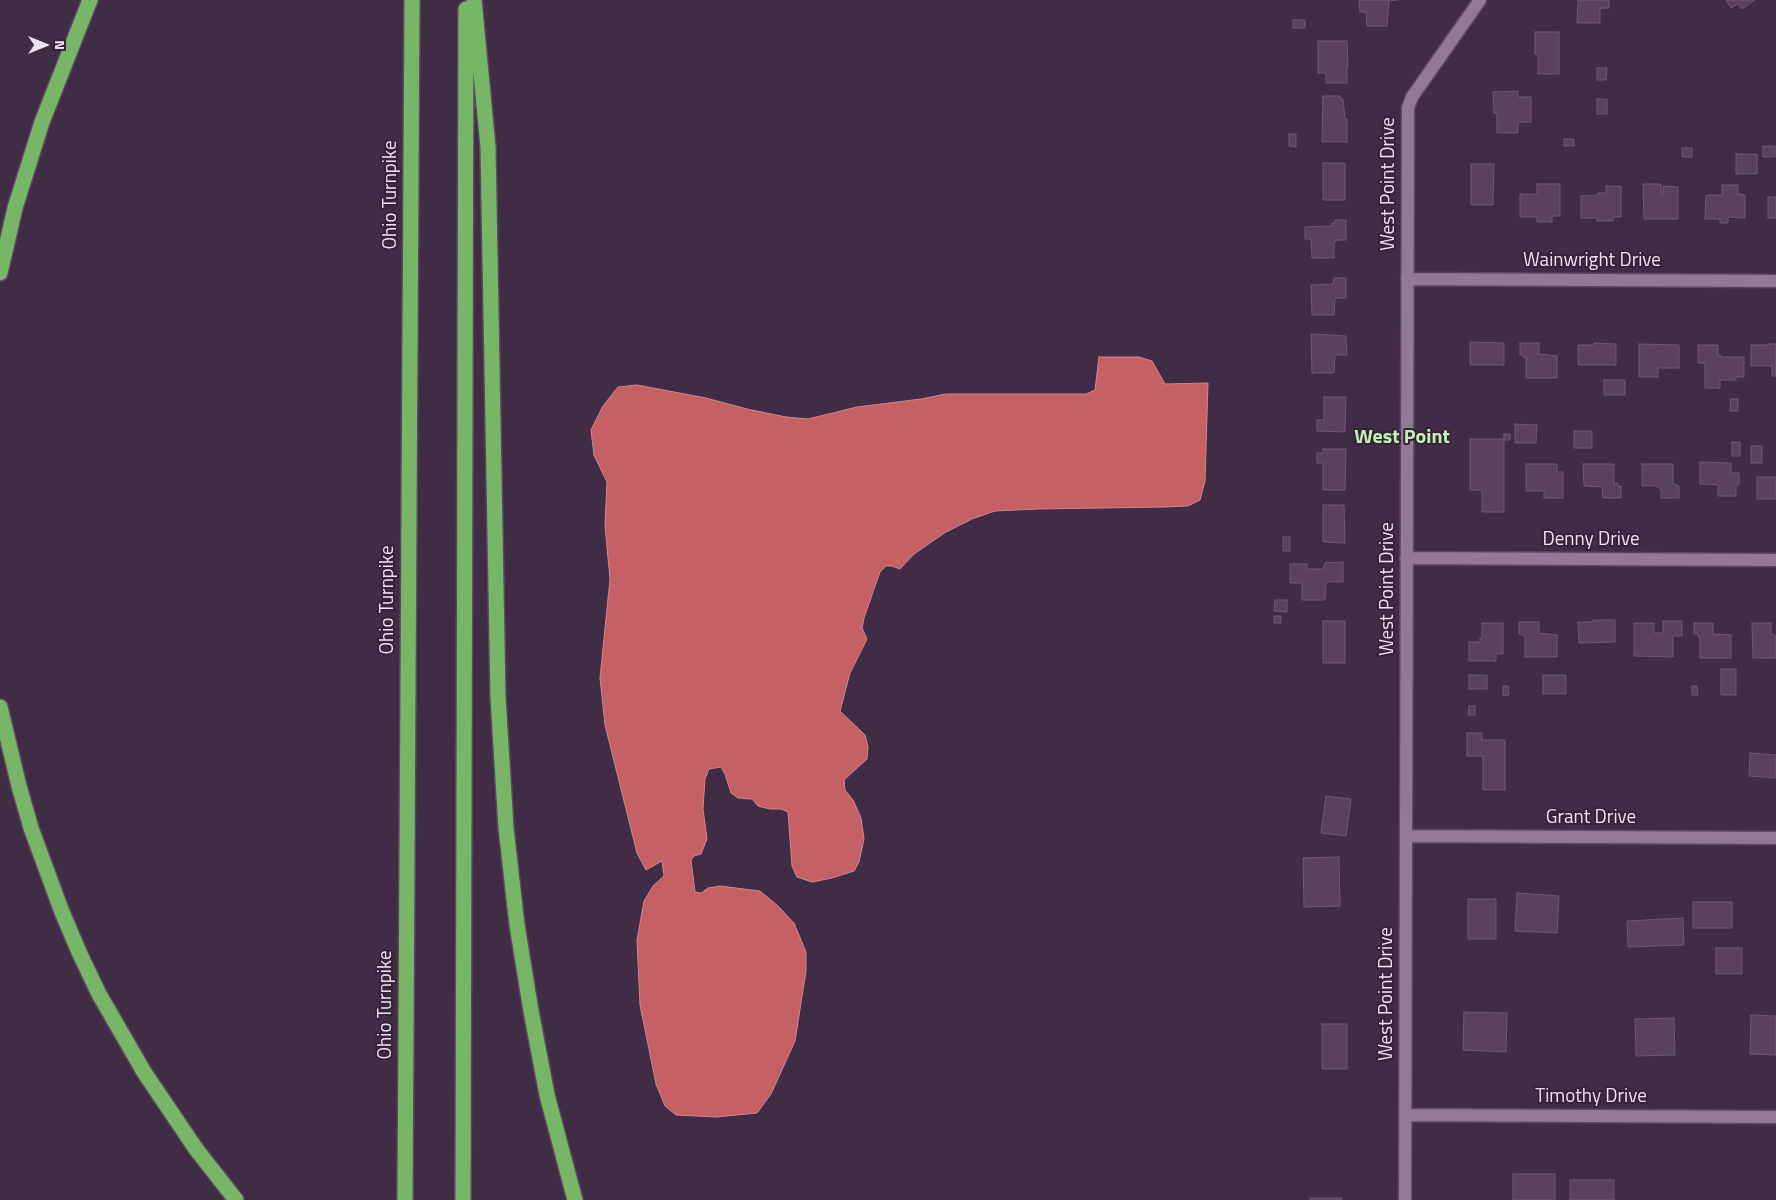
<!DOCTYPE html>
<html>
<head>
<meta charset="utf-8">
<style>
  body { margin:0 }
  #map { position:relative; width:1776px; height:1200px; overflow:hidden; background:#412c46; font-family:"Titillium Web",sans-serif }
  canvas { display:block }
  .north { position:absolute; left:20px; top:20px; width:50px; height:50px; -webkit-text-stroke:4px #36223b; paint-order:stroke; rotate:90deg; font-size:14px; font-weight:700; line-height:20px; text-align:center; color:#eee1f2 }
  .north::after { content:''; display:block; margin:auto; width:18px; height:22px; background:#eee1f2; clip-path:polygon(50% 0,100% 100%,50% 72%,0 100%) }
</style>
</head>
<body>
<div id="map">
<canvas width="1776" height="1200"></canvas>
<div class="north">N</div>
</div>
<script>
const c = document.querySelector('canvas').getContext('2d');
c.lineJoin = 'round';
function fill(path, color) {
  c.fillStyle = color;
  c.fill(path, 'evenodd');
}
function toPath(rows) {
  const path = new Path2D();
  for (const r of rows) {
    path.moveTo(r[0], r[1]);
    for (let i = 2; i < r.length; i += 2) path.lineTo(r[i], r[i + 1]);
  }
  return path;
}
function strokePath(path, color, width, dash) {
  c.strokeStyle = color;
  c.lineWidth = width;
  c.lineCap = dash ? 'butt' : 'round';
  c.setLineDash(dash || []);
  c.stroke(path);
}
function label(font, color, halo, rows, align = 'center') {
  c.font = font + ' "Titillium Web",sans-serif';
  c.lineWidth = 4;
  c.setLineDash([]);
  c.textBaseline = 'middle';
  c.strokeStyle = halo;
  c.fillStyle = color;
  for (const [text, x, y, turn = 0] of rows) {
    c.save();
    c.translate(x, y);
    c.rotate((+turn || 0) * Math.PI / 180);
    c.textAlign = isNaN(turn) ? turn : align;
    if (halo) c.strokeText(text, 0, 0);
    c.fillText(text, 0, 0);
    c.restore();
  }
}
const water = toPath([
  [1099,357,1139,357,1152,361,1165,384,1208,383,1205,481,1200,500,1188,506,1165,507,1037,509,995,511,972,519,946,532,914,554,900,569,892,566,886,566,880,572,864,618,862,628,867,639,850,673,840,711,865,735,868,747,867,759,844,780,845,790,853,800,861,818,864,839,859,862,854,871,832,878,812,882,797,877,792,866,788,812,781,809,770,809,758,806,752,799,738,798,731,793,725,774,721,767,709,769,705,779,703,809,707,839,701,854,694,856,691,860,695,892,701,893,708,888,720,886,760,891,778,906,794,923,806,952,806,971,795,1041,771,1094,757,1113,716,1117,676,1115,665,1106,656,1084,640,1005,637,940,644,901,653,886,664,876,662,861,646,870,637,853,605,725,600,678,610,579,605,526,607,482,594,455,591,430,603,406,618,387,637,385,706,398,747,409,786,417,808,419,857,407,921,399,946,394,1086,394,1095,390,1099,357]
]);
const building = toPath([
  [1359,0,1397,0,1389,0,1387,26,1367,26,1366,12,1360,12,1359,0],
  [1578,0,1609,0,1609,8,1600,8,1600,23,1577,23,1578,0],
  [1726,0,1755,0,1742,9,1738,4,1731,8,1726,0],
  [1293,20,1305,20,1305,28,1293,28,1293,20],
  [1535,32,1559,32,1559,74,1538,74,1538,54,1535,54,1535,32],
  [1318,41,1347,41,1348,68,1347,68,1347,83,1326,83,1326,73,1318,73,1318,41],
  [1597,68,1607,68,1606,80,1597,80,1597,68],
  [1518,91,1518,97,1531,97,1531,122,1518,122,1518,133,1497,133,1497,113,1494,113,1493,92,1518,91],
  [1323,96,1340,96,1340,99,1343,99,1345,119,1347,119,1347,142,1322,142,1323,96],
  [1597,99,1607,99,1607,114,1597,114,1597,99],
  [1289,134,1296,134,1296,147,1289,146,1289,134],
  [1564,139,1574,139,1574,146,1564,146,1564,139],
  [1763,146,1775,146,1775,157,1763,157,1763,146],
  [1682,148,1692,148,1692,157,1682,157,1682,148],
  [1736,154,1757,154,1757,174,1736,174,1736,154],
  [1323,163,1345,163,1345,200,1323,200,1323,163],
  [1471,164,1494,164,1493,205,1471,205,1471,164],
  [1537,184,1560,184,1560,216,1552,216,1552,222,1537,222,1537,217,1520,217,1520,194,1537,194,1537,184],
  [1643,184,1661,184,1661,196,1663,196,1663,186,1678,187,1678,219,1644,219,1643,184],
  [1722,185,1738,185,1738,194,1745,195,1745,218,1728,217,1728,223,1720,223,1720,219,1705,219,1706,195,1722,195,1722,185],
  [1606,186,1621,186,1621,217,1613,217,1613,221,1597,221,1597,218,1581,218,1581,196,1598,195,1598,193,1606,193,1606,186],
  [1768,197,1776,197,1776,218,1768,218,1768,197],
  [1335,220,1346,220,1346,240,1336,240,1336,242,1334,242,1334,258,1312,258,1311,239,1305,239,1305,227,1332,226,1332,223,1335,223,1335,220],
  [1334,278,1346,278,1346,298,1335,298,1334,315,1312,315,1311,285,1333,284,1334,278],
  [1311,334,1346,336,1347,355,1335,355,1334,373,1312,373,1311,334],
  [1470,342,1504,343,1504,365,1470,365,1470,342],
  [1520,343,1539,343,1539,354,1557,356,1557,378,1526,378,1526,357,1523,357,1523,355,1520,355,1520,343],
  [1594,343,1616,344,1616,365,1578,365,1578,345,1594,345,1594,343],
  [1639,344,1679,345,1679,368,1658,368,1658,377,1639,377,1639,344],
  [1768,344,1776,344,1776,376,1772,376,1772,366,1751,366,1751,345,1768,345,1768,344],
  [1698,345,1718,345,1718,355,1721,355,1721,357,1744,357,1744,377,1736,377,1736,380,1720,380,1720,388,1705,388,1705,363,1698,363,1698,345],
  [1604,380,1625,380,1625,395,1604,395,1604,380],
  [1324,397,1346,397,1345,432,1317,431,1317,420,1324,420,1324,397],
  [1731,399,1738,399,1738,411,1730,411,1731,399],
  [1515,424,1537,425,1536,443,1515,443,1515,424],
  [1574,431,1592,431,1592,448,1574,448,1574,431],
  [1504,434,1510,434,1510,440,1504,440,1504,512,1482,512,1482,490,1470,490,1470,439,1504,439,1504,434],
  [1732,442,1740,442,1740,456,1732,456,1732,442],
  [1751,446,1762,446,1762,463,1751,463,1751,446],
  [1323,449,1346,449,1345,490,1323,490,1323,463,1317,463,1317,453,1323,453,1323,449],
  [1700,462,1731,463,1731,473,1739,473,1739,485,1736,485,1736,496,1718,496,1718,485,1700,484,1700,462],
  [1526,464,1557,464,1557,472,1563,472,1563,498,1544,498,1544,491,1526,491,1526,464],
  [1583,464,1614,464,1614,484,1618,483,1618,486,1621,486,1621,498,1603,498,1602,487,1584,486,1583,464],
  [1642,464,1673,464,1673,484,1679,486,1679,498,1661,498,1661,490,1657,486,1642,486,1642,464],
  [1757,477,1776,477,1776,499,1757,499,1757,477],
  [1323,505,1344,505,1345,543,1323,542,1323,505],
  [1283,537,1290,537,1290,551,1283,551,1283,537],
  [1343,562,1343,582,1326,582,1325,600,1302,600,1302,583,1290,583,1290,564,1307,564,1307,569,1323,569,1325,563,1343,562],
  [1275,600,1287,600,1287,612,1274,611,1275,600],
  [1274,616,1281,616,1281,623,1274,623,1274,616],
  [1593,620,1615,620,1615,642,1579,643,1578,622,1593,622,1593,620],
  [1323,621,1345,621,1345,663,1323,663,1323,621],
  [1663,621,1682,621,1682,636,1673,636,1673,657,1634,656,1634,623,1654,623,1654,633,1663,633,1663,621],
  [1519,622,1539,622,1539,633,1557,635,1557,657,1525,657,1525,636,1519,634,1519,622],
  [1482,623,1503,623,1503,654,1496,654,1496,661,1469,661,1469,642,1480,642,1480,638,1482,638,1482,623],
  [1694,623,1713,623,1713,634,1731,635,1731,658,1700,658,1700,637,1698,637,1698,634,1694,634,1694,623],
  [1752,623,1771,623,1771,634,1776,636,1776,658,1753,658,1752,623],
  [1721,669,1736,669,1736,695,1721,695,1721,669],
  [1469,675,1487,675,1487,689,1469,689,1469,675],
  [1543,675,1566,675,1566,694,1543,694,1543,675],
  [1503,686,1508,686,1509,695,1503,696,1503,686],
  [1692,686,1697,686,1698,695,1692,695,1692,686],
  [1469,706,1475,706,1475,715,1468,715,1469,706],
  [1467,733,1482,733,1482,740,1505,740,1505,790,1483,790,1483,756,1467,756,1467,733],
  [1750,753,1776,755,1776,778,1749,776,1750,753],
  [1326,796,1351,799,1346,836,1321,833,1326,796],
  [1339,857,1340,906,1304,907,1303,858,1339,857],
  [1517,893,1559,896,1557,933,1515,931,1517,893],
  [1468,899,1496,899,1496,939,1468,939,1468,899],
  [1693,902,1732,902,1732,928,1693,928,1693,902],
  [1683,918,1684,945,1628,947,1627,921,1683,918],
  [1716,948,1742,948,1742,974,1716,974,1716,948],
  [1464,1012,1507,1013,1506,1052,1463,1050,1464,1012],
  [1751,1015,1776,1016,1776,1055,1750,1054,1751,1015],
  [1674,1018,1675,1055,1636,1056,1635,1019,1674,1018],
  [1322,1024,1347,1024,1347,1069,1322,1069,1322,1024],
  [1513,1174,1555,1174,1555,1200,1513,1200,1513,1174],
  [1570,1180,1614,1180,1614,1200,1570,1200,1570,1180],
  [1310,1198,1342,1198,1342,1200,1310,1200,1310,1198]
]);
const minor = toPath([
  [1407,279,1776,281],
  [1406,558,1776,560],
  [1406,836,1776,838],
  [1405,1115,1776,1117],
  [1405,1200,1408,108,1412,97,1480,0]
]);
const highway = toPath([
  [474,0,488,147,498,697,506,828,517,925,531,1011,547,1095,575,1200],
  [0,273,15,208,42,122,90,0],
  [0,707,19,786,31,828,62,912,79,952,99,994,144,1072,196,1149,236,1200],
  [405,1200,412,0],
  [463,1200,466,9]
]);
const streetNames = [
  ["West Point Drive",1389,184,-90],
  ["Ohio Turnpike",391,195,-90],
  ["Wainwright Drive",1592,261],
  ["Denny Drive",1591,540],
  ["West Point Drive",1388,589,-90],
  ["Ohio Turnpike",388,600,-90],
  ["Grant Drive",1591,818],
  ["West Point Drive",1387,994,-90],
  ["Ohio Turnpike",386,1005,-90],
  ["Timothy Drive",1591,1097]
];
const neighbourhoodNames = [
  ["West Point",1402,438]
];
fill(water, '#c56164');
strokePath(water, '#d1878f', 1);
fill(building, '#58425d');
strokePath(building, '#6e5874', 1);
strokePath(minor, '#5b495f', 15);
strokePath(highway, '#5b495f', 18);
strokePath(minor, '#917997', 12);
strokePath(highway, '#77b567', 15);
label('19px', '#eee1f2', '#36223b', streetNames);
label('bold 20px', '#bff2b2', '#36223b', neighbourhoodNames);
</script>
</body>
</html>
